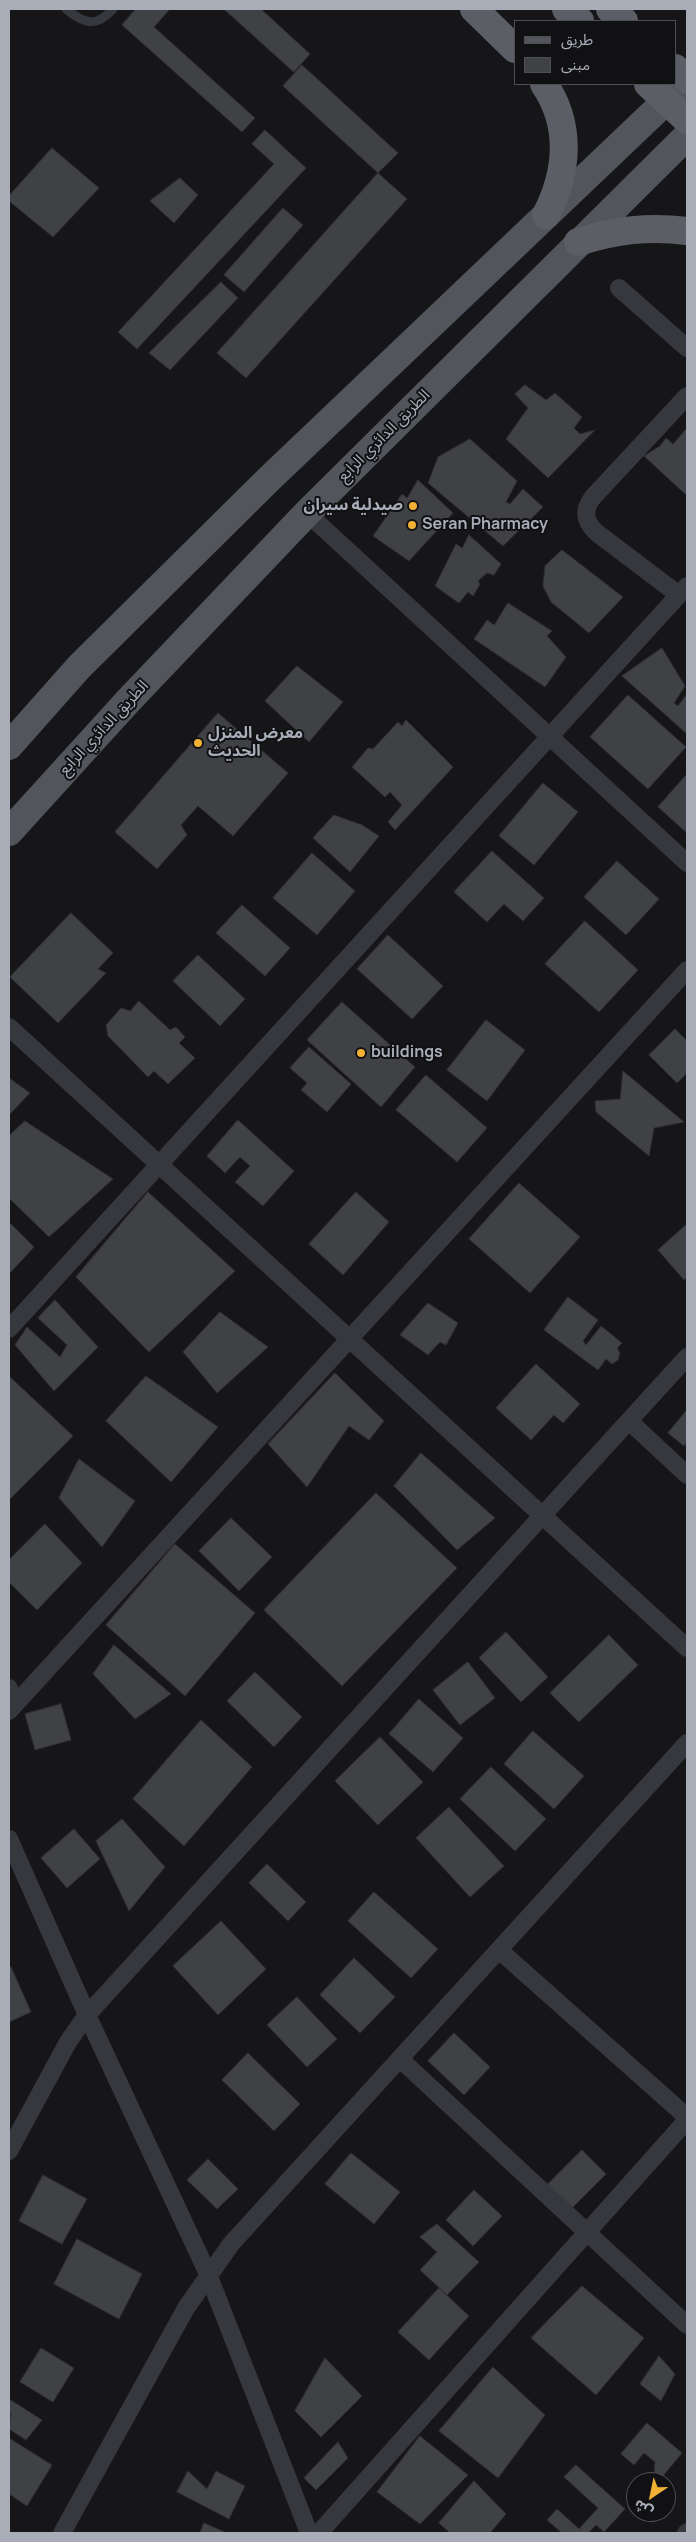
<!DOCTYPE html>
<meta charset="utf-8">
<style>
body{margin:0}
#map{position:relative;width:696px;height:2542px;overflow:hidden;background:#161618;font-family:Manrope,"Noto Sans Arabic",sans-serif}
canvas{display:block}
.frame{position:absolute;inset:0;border:10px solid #a8adb8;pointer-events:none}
.legend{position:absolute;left:514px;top:20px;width:162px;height:65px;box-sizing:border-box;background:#111113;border:1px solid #4d4f55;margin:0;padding:6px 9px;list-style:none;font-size:15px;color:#a8adb8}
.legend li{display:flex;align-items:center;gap:10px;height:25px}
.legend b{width:25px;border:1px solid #4d4f55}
.north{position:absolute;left:626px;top:2472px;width:50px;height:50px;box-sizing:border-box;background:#111113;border:1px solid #4d4f55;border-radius:50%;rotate:214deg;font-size:14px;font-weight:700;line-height:20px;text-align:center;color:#a8adb8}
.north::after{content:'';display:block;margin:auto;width:18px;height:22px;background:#f2b134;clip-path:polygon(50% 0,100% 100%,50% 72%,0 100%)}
</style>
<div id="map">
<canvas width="696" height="2542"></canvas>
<div class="frame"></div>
<ul class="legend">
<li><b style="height:6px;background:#53555c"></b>طريق</li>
<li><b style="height:14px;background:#404145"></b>مبنى</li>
</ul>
<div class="north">ش</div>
</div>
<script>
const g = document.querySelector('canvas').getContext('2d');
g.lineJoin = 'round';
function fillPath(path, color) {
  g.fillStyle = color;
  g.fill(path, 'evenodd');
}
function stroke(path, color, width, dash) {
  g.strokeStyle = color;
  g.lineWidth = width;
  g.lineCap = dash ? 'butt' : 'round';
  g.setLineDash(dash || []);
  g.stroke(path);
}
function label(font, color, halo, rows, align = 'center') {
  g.font = font + ' Manrope,"Noto Sans Arabic",sans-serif';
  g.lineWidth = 4;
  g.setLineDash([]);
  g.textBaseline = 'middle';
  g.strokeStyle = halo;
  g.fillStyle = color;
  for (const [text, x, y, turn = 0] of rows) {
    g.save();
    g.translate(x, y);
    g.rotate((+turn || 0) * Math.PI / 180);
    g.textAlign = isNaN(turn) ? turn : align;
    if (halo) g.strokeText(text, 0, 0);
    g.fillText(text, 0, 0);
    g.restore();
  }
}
const building = new Path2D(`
 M136 9H170L154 27 255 118 242 132 122 25Z
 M224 9H261L310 54 294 72Z
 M302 65 398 153 378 173 283 86Z
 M265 130 306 168 137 349 118 332 274 164 252 144Z
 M52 148 99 188 53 237 9 201V196Z
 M378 173 407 199 246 378 217 353Z
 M180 178 198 195 174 223 150 201Z
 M283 208 303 225 244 292 224 275Z
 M221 282 238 298 170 370 149 353Z
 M525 385 546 400 555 393 582 417 574 428 580 434 595 430 548 478 506 439 528 408 515 394Z
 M687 428V492L685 494 644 456 660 446 666 438 673 444Z
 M470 439 517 481 506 502 510 504 523 489 543 507 503 546 428 483 438 457Z
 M418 480 453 513 409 561 373 536 402 494 407 498Z
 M469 535 501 564 494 575 487 573 478 581 480 584 473 596 468 592 459 603 435 586 456 544 462 548Z
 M562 550 623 597 589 633 551 602 543 586 545 566Z
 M508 603 552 631 547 636 566 657 545 687 474 639 487 620 494 625Z
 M662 648 685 686 674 703 678 706 687 694V734L622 676Z
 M297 666 343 702 309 742 265 701Z
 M628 695 686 747 648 789 590 737Z
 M218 713 288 773 233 836 198 806 181 825 187 835 157 869 115 832Z
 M406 720 453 767 395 830 388 822 402 805 390 792 385 797 352 767 368 748 373 749 398 722 402 726Z
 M687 774V833L658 807Z
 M543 783 578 812 534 865 499 836Z
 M334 815 362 825 379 836 350 872 313 838Z
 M492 851 544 898 523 921 504 904 487 922 454 892Z
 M312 853 355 891 317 935 273 898Z
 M617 861 659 899 626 935 584 897Z
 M242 905 290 948 265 976 216 933Z
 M71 913 113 953 98 969 106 973 58 1023 10 977Z
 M585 921 638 970 599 1012 545 964Z
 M388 935 443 986 412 1019 357 969Z
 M198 955 245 999 220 1026 173 981Z
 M139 1001 170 1030 176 1027 185 1037 179 1043 195 1058 168 1084 154 1071 148 1077 108 1036 106 1025 121 1008 130 1011Z
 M342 1002 415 1067 381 1107 307 1040Z
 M486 1020 525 1050 487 1101 447 1070Z
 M675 1029 687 1041V1073L677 1083 649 1055Z
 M309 1047 351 1084 327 1112 301 1090 307 1083 290 1068Z
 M623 1071 684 1122 654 1128 649 1156 596 1112 595 1101 620 1099Z
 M426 1075 487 1128 457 1162 396 1110Z
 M9 1078 30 1093 9 1115Z
 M238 1120 294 1171 263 1206 235 1182 250 1166 240 1157 225 1173 207 1156Z
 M25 1121 113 1179 49 1237 9 1198V1136Z
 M519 1183 580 1237 530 1293 469 1239Z
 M148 1192 235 1271 149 1352 76 1277Z
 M356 1192 389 1222 343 1275 309 1244Z
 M9 1222 34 1247 9 1274Z
 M687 1224V1277L684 1280 658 1250Z
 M568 1297 598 1320 583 1341 586 1345 601 1326 622 1343 617 1348 620 1353 618 1360 612 1364 606 1359 598 1370 544 1330Z
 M55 1300 98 1347 54 1391 15 1345 27 1327 60 1357 67 1345 38 1318Z
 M428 1303 458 1323 446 1345 440 1342 428 1355 400 1335Z
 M220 1312 268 1347 217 1393 183 1352Z
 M536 1364 580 1404 563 1423 554 1415 531 1440 496 1408Z
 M335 1373 384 1421 369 1440 349 1426 307 1487 268 1444Z
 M9 1376 73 1436 9 1500Z
 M146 1376 218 1427 171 1482 106 1421Z
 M687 1410V1442L684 1446 668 1433Z
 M421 1453 495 1518 457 1550 394 1486Z
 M79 1459 135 1501 102 1547 59 1498Z
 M376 1493 457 1568 342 1686 264 1610Z
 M231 1518 272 1557 239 1591 199 1551Z
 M45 1524 82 1563 37 1610 9 1582V1560Z
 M175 1544 255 1613 185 1696 106 1625Z
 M506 1632 548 1677 521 1702 479 1658Z
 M609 1635 638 1665 579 1722 550 1693Z
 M114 1645 171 1694 135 1719 93 1674Z
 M468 1662 495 1698 460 1725 433 1690Z
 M255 1672 302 1717 274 1747 227 1701Z
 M419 1699 463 1738 433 1772 389 1734Z
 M61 1704 71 1740 35 1750 25 1714Z
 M201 1720 252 1767 184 1846 133 1799Z
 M533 1731 584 1776 554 1809 504 1764Z
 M380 1737 423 1782 378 1825 335 1781Z
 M491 1767 546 1819 515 1851 460 1799Z
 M449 1807 504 1866 470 1897 416 1838Z
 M122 1819 165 1867 129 1911 96 1841Z
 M74 1829 100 1859 67 1888 41 1858Z
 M267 1864 306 1902 288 1921 249 1883Z
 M374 1892 438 1949 411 1978 348 1921Z
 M221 1921 266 1969 218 2015 173 1966Z
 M354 1958 395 1997 360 2033 320 1995Z
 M11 1967 31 2012 9 2022V1968Z
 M297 1997 337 2039 307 2067 267 2025Z
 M454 2033 490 2067 464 2095 428 2061Z
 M248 2053 300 2104 274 2131 222 2080Z
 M582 2150 606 2174 569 2211 545 2187Z
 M351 2153 400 2192 374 2224 325 2184Z
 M208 2159 238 2189 217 2209 187 2180Z
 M43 2175 87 2199 62 2244 19 2221Z
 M474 2190 502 2216 473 2246 446 2220Z
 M437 2224 479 2262 447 2295 420 2270 437 2252 420 2237Z
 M77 2239 142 2274 119 2319 54 2284Z
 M582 2286 644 2338 596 2395 531 2338Z
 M439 2288 469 2316 429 2360 398 2332Z
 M41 2348 74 2368 53 2402 20 2382Z
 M659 2356 675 2374 661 2401 640 2384Z
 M325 2358 362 2396 321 2437 295 2411Z
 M493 2367 545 2415 498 2478 439 2431Z
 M9 2399 42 2420 26 2440 9 2429 11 2413 9 2412Z
 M647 2423 682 2453 662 2477 654 2471 655 2462 644 2453 634 2465 621 2454Z
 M420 2436 468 2475 420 2524 377 2492Z
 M9 2438 52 2465 27 2506 9 2494Z
 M338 2442 348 2458 316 2490 304 2478Z
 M576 2465 625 2509 604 2532 596 2525 588 2533H562L547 2520 557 2509 579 2529 598 2508 564 2477Z
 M188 2471 207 2489 216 2471 245 2486 229 2519 177 2492Z
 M474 2481 506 2514 490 2533H450L439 2523Z
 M204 2523 227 2533H200Z`);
const service = new Path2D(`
 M66 9C84 24 96 28 113 9`);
const minor = new Path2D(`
 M619 288 687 348
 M307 513 687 863
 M679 595 597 533C584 521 583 510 593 497L687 396
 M9 1027 687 1648
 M9 1329 687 586
 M629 1421 687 1475
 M9 1688 14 1705
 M9 1711 687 970
 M9 1839 87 2015 208 2274 309 2533
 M499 1950 687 2117
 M400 2059 687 2325
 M9 2151 68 2042 87 2015 687 1357
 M62 2533 186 2308 231 2244 687 1743
 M319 2533 687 2120
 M686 2533 687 2532`);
const primary = new Path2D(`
 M9 746 79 667 269 479 687 81
 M9 832 128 701 307 513 687 136`);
const trunk = new Path2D(`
 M474 9 515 49
 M610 9 624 21
 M675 68 687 80
 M544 84C572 125 568 172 546 215
 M578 242C616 230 648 226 687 231`);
const trunkBridge = new Path2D(`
 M566 9 580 21
 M648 84 687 120`);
const markers = [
 [413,506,5,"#f2b134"],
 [412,525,5,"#f2b134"],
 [198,743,5,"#f2b134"],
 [361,1053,5,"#f2b134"]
];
const streetNames = [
 ["الطريق الدائري الرابع",384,436,-45],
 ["الطريق الدائري الرابع",104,728,-47]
];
const poiNames = [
 ["صيدلية سيران",403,506,"right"],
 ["Seran Pharmacy",422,525],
 ["معرض المنزل",208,734],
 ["الحديث",208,752],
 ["buildings",371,1053]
];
fillPath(building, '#404145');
stroke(building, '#303034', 1);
stroke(service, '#37383d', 9);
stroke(minor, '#37383d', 18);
stroke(primary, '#53555c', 28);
stroke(trunk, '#5b5e65', 28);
stroke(trunkBridge, '#5b5e65', 28);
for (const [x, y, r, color] of markers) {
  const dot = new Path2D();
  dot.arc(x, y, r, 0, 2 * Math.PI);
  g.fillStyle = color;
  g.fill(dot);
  stroke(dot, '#111113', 2);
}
label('16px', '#a8adb8', '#111113', streetNames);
label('bold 16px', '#a8adb8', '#111113', poiNames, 'left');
</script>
